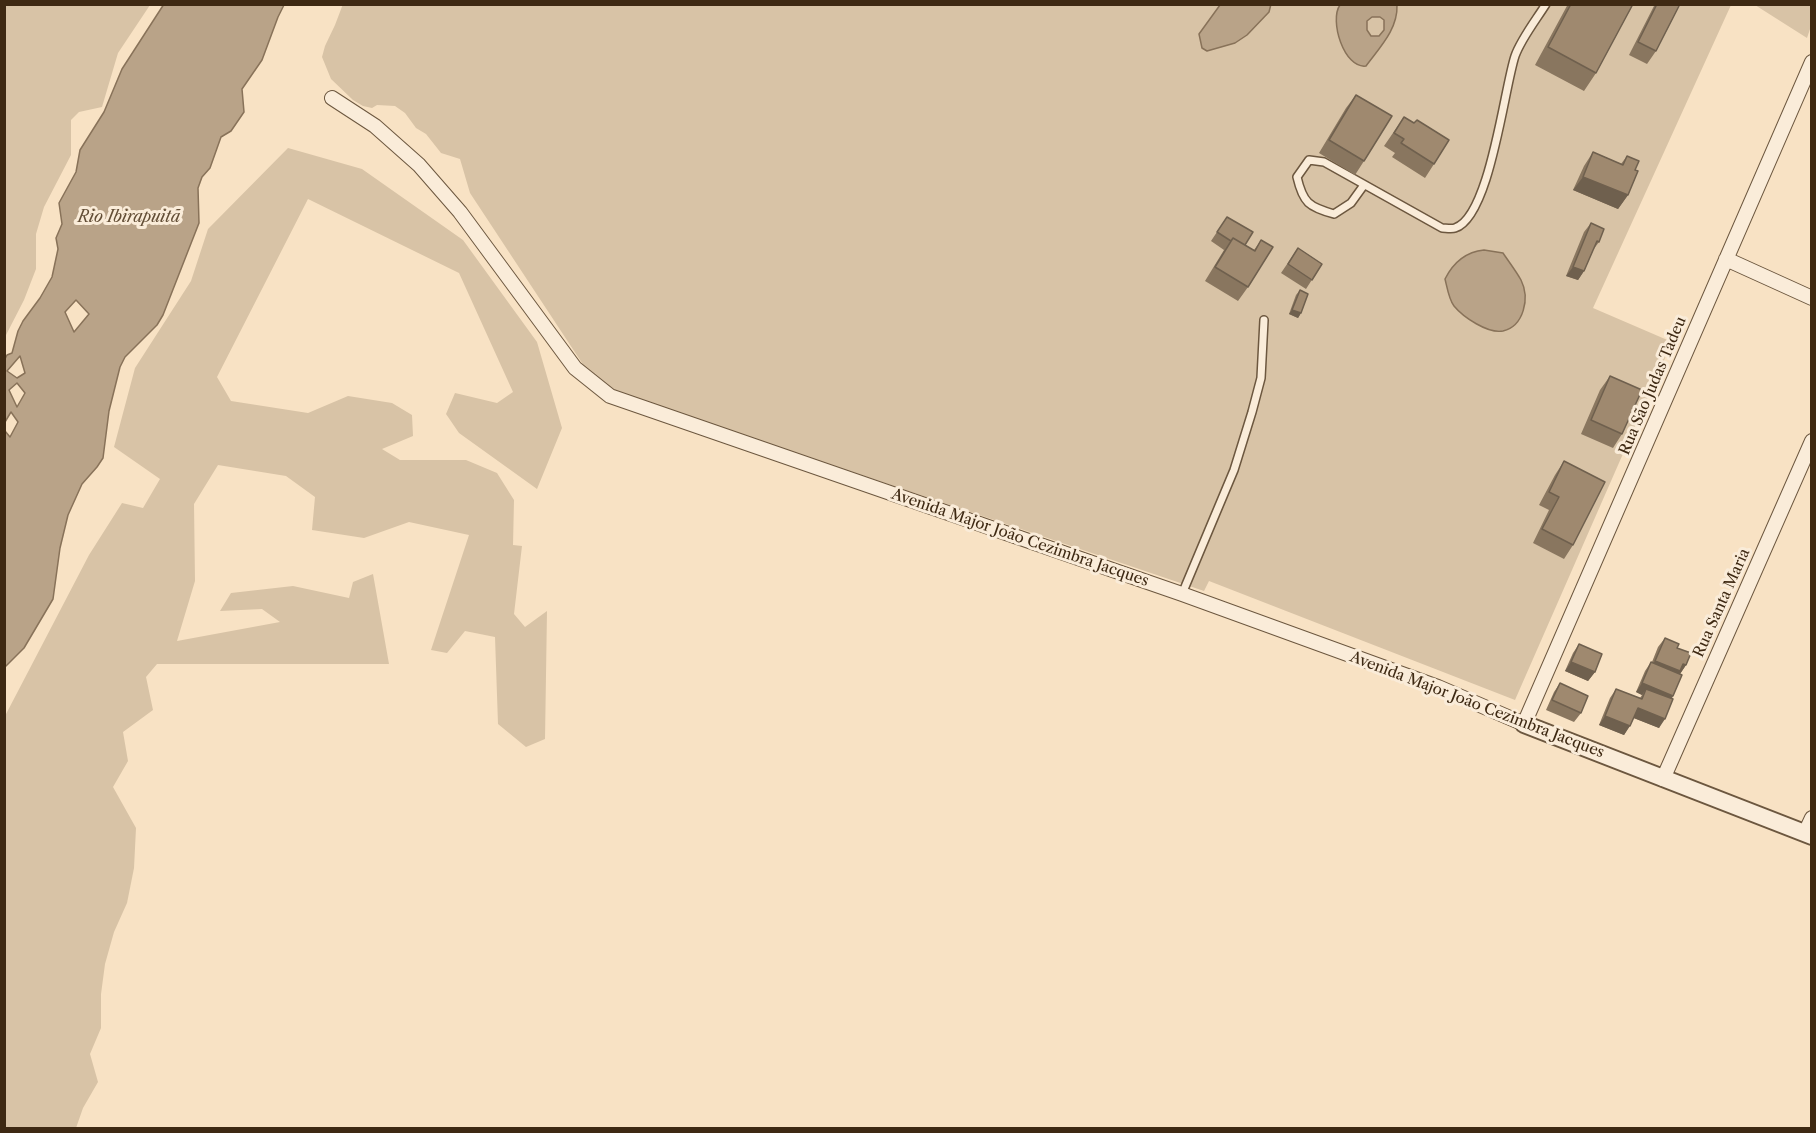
<!DOCTYPE html>
<meta charset="utf-8">
<style>
body{margin:0}
#map{position:relative;width:1816px;height:1133px;overflow:hidden;background:#f8e2c4;font-family:"Libre Caslon Text",serif}
canvas{display:block}
.frame{position:absolute;inset:0;border:6px solid #3e2913;pointer-events:none}
</style>
<div id="map">
<canvas width="1816" height="1133"></canvas>
<div class="frame"></div>
</div>
<script>
const g = document.querySelector('canvas').getContext('2d');
g.lineJoin = 'round';
function fillPath(path, color) {
  g.fillStyle = color;
  g.fill(path, 'evenodd');
}
function stroke(path, color, width, dash) {
  g.strokeStyle = color;
  g.lineWidth = width;
  g.lineCap = dash ? 'butt' : 'round';
  g.setLineDash(dash || []);
  g.stroke(path);
}
function label(font, color, halo, rows, align = 'center') {
  g.font = font + ' "Libre Caslon Text",serif';
  g.lineWidth = 6;
  g.setLineDash([]);
  g.textBaseline = 'middle';
  g.strokeStyle = halo;
  g.fillStyle = color;
  for (const [text, x, y, turn = 0] of rows) {
    g.save();
    g.translate(x, y);
    g.rotate((+turn || 0) * Math.PI / 180);
    g.textAlign = isNaN(turn) ? turn : align;
    if (halo) g.strokeText(text, 0, 0);
    g.fillText(text, 0, 0);
    g.restore();
  }
}
const green = new Path2D(`
 M5 4 150 5 118 53 102 107 79 112 71 120V155L44 207 36 234V269L24 300 5 337Z
 M343 4 1731 5 1593 308 1672 342 1515 700 1209 581 1204 591 616 392 584 366 470 193 460 159 441 153 426 134 416 128 405 113 395 106 377 105 372 108 363 106 353 100 331 79 322 57 325 46 335 25Z
 M1755 5H1811V26L1807 38Z
 M288 148 362 169 463 240 537 342 562 428 537 489 459 433 446 414 455 393 497 403 513 392 459 273 308 199 217 377 231 401 308 413 348 396 392 403 412 415 413 436 382 449 400 460H466L497 473 514 500 513 545 522 546 514 614 525 627 547 611 545 739 526 747 498 724 495 637 465 631 447 653 431 650 469 535 409 522 364 538 312 530 315 497 286 476 218 465 194 504 195 581 177 641 280 622 262 609 220 611 231 593 293 586 349 598 353 582 373 574 389 664H157L146 677 153 710 123 732 128 761 113 787 136 828 134 868 127 903 114 932 105 964 101 994V1028L90 1054 98 1082 83 1108 76 1128H5V716L89 555 122 503 143 508 160 479 114 447 135 368 191 281 208 229Z`);
const water = new Path2D(`
 M164 4 284 5 278 17 262 60 242 89 244 112 231 131 221 137 210 168 202 177 198 188 199 223 163 315 157 325 125 357 120 367 109 411 103 458 97 467 82 484 68 515 60 548 53 599 24 648 5 667V431L10 437 18 422 11 412 5 422V359L7 355 12 353 18 331 23 321 40 298 52 277 58 249 56 238 62 224 59 203 76 172 80 150 104 112 122 69ZM76 300 89 314 74 332 65 312ZM20 356 25 373 17 378 7 371ZM17 383 25 393 17 407 9 390Z
 M1220 5 1271 4 1269 12 1247 35 1235 43 1207 51 1202 48 1199 34Z
 M1340 5H1397C1398 29 1380 47 1366 66 1344 69 1329 20 1340 5ZM1372 17H1380L1384 20V30L1379 36H1371L1367 30V21Z
 M1484 250 1503 253C1509 262 1516 271 1521 280 1530 298 1524 326 1503 331 1488 334 1463 317 1454 306 1449 300 1447 287 1445 279 1453 263 1465 252 1484 250Z`);
const service = new Path2D(`
 M1364 185 1351 203 1334 214C1309 207 1303 203 1297 177L1309 160 1324 162 1442 228C1445 228 1452 229 1455 228 1490 217 1504 89 1515 56 1521 39 1536 20 1546 4
 M1182 594 1234 470 1252 412 1261 378 1264 320`);
const minor = new Path2D(`
 M332 98 375 126 419 165 460 212 575 368 610 396 1182 594 1438 687 1524 724 1812 62
 M1726 259 1812 298
 M1663 779 1812 441
 M1805 833 1812 818`);
const tertiary = new Path2D(`
 M1524 724 1812 836`);
const wall = new Path2D(`
 M1568 4H1633L1596 73 1584 91 1535 65Z
 M1655 4H1680L1656 51 1647 64 1629 55Z
 M1356 95 1364 161 1355 175 1319 153 1346 108Z
 M1404 117 1434 164 1425 178 1392 157 1395 153 1384 146Z
 M1593 152 1621 164 1627 156 1635 170 1628 195 1618 209 1573 190 1584 166Z
 M1227 217 1245 245 1254 250 1261 240 1248 287 1238 301 1205 281 1224 250 1211 241Z
 M1591 223 1599 242 1593 250 1584 271 1578 280 1566 276 1584 232Z
 M1298 248 1322 264 1306 289 1281 273Z
 M1300 290 1301 313 1298 318 1289 314 1296 295Z
 M1610 376 1622 434 1613 448 1581 434 1600 390Z
 M1564 461 1573 545 1564 559 1533 543 1549 510 1539 505 1555 475Z
 M1665 638 1677 648 1686 665 1680 674 1673 696 1659 728 1634 718 1624 735 1599 725 1610 698 1616 689 1640 698 1642 695 1636 692 1645 671 1651 662H1652L1658 647Z
 M1579 644 1595 672 1588 681 1565 671 1573 653Z
 M1560 683 1581 713 1574 722 1546 710 1554 692Z`);
const shadedWall = new Path2D(`
 M1583 177 1628 195 1618 209 1573 190Z
 M1573 267 1584 271 1578 280 1566 276Z
 M1292 310 1301 313 1298 318 1289 314Z
 M1655 661 1683 664 1686 665 1680 674 1649 670Z
 M1571 662 1595 672 1588 681 1565 671Z
 M1642 683 1673 696 1666 705 1646 689 1642 695 1636 692Z
 M1638 708 1665 719 1659 728 1631 717Z
 M1605 716 1630 726 1624 735 1599 725Z`);
const building = new Path2D(`
 M1571 4H1633L1596 73 1548 47Z
 M1657 4H1680L1656 51 1638 42Z
 M1356 95 1392 116 1364 161 1329 140Z
 M1404 117 1414 123 1417 120 1449 140 1434 164 1401 143 1404 139 1394 133Z
 M1593 152 1623 165 1627 156 1639 161 1635 170 1638 171 1628 195 1583 177Z
 M1227 217 1253 232 1245 245 1233 238 1231 241 1217 232Z
 M1591 223 1604 229 1599 242 1597 241 1584 271 1573 267Z
 M1233 238 1255 251 1261 240 1273 247 1248 287 1215 267Z
 M1298 248 1322 264 1312 280 1288 264Z
 M1300 290 1308 294 1301 313 1292 310Z
 M1610 376 1642 390 1622 434 1591 420Z
 M1564 461 1605 482 1573 545 1542 529 1559 497 1549 492Z
 M1665 638 1679 644 1677 648 1691 653 1686 665 1683 664 1680 671 1655 661Z
 M1579 644 1602 654 1595 672 1571 662Z
 M1651 662 1682 675 1673 696 1642 683Z
 M1560 683 1588 696 1581 713 1552 700Z
 M1616 689 1642 699 1646 689 1673 699 1665 719 1638 708 1630 726 1605 716Z`);
const streetNames = [
 ["Rua São Judas Tadeu",1653,386,-67],
 ["Avenida Major João Cezimbra Jacques",1020,538,19],
 ["Rua Santa Maria",1722,603,-66],
 ["Avenida Major João Cezimbra Jacques",1477,705,21]
];
const waterNames = [
 ["Rio Ibirapuitã",129,217]
];
fillPath(green, '#d8c3a6');
fillPath(water, '#b9a388');
stroke(water, '#887259', 1.5);
stroke(service, '#6c573f', 10);
stroke(minor, '#6c573f', 16);
stroke(tertiary, '#6c573f', 20);
stroke(service, '#faecd9', 7);
stroke(minor, '#faecd9', 14);
stroke(tertiary, '#faecd9', 16);
fillPath(wall, '#89765f');
fillPath(shadedWall, '#6f604e');
fillPath(building, '#9f896f');
stroke(building, '#6f604e', 1.5);
label('15px', '#3e2913', '#faecd9', streetNames);
label('italic 16px', '#634e36', '#faecd9', waterNames);
</script>
